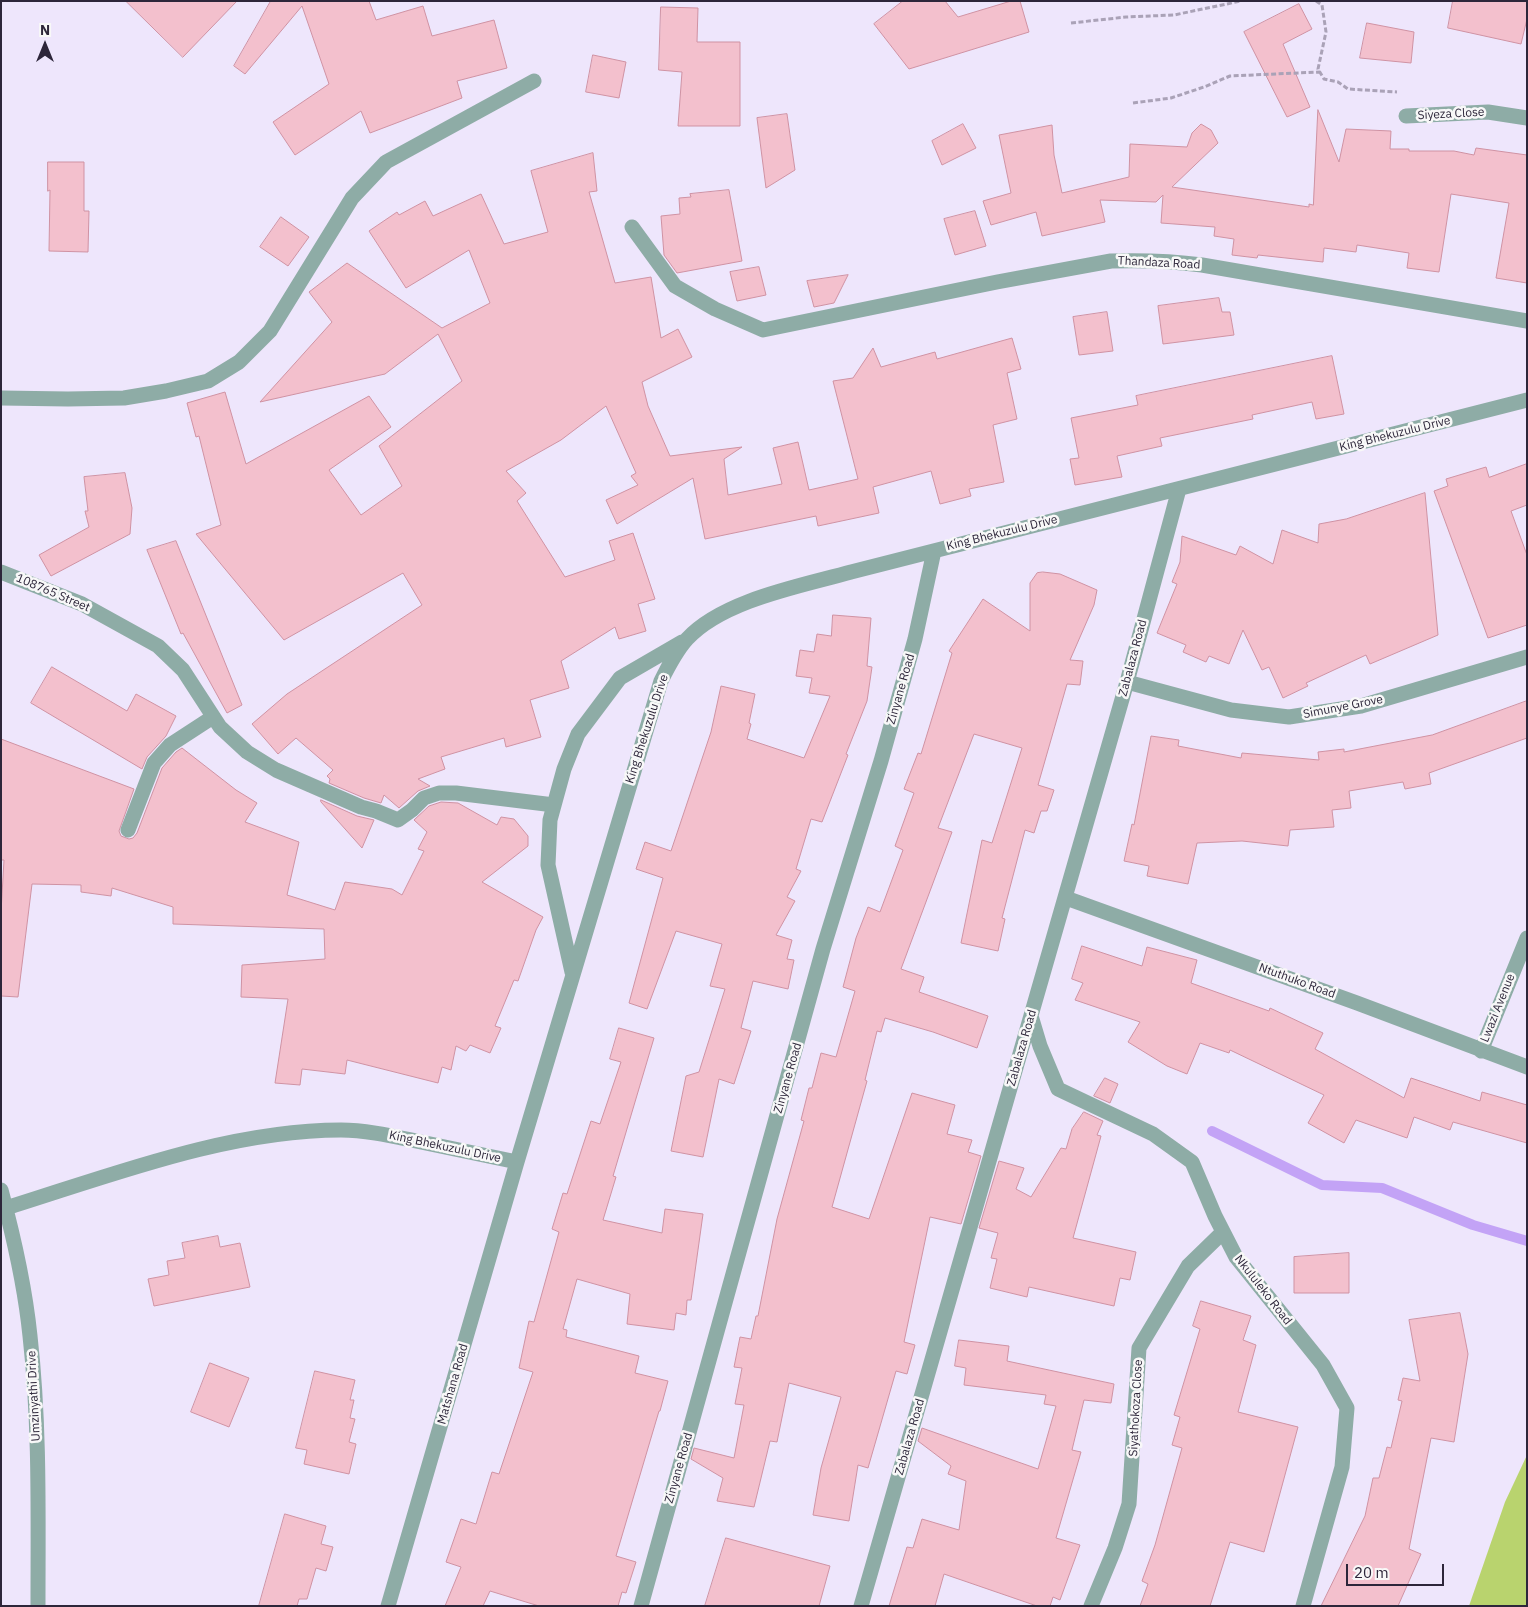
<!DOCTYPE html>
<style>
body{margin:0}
#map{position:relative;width:1528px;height:1607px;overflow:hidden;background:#eee6fc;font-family:"IBM Plex Sans",sans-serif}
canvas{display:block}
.frame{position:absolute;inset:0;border:2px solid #2d263a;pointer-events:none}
.north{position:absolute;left:20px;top:20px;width:50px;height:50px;-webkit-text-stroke:4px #f8f8f8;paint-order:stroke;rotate:0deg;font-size:14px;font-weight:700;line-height:20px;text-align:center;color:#2d263a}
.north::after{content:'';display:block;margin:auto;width:18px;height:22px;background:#2d263a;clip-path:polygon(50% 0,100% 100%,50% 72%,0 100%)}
.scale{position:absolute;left:1346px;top:1564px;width:98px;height:22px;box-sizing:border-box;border:2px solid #2d263a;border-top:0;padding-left:6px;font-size:15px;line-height:18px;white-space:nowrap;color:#2d263a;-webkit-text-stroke:4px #f8f8f8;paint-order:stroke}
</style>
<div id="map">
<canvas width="1528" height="1607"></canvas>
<div class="frame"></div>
<div class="north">N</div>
<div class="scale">20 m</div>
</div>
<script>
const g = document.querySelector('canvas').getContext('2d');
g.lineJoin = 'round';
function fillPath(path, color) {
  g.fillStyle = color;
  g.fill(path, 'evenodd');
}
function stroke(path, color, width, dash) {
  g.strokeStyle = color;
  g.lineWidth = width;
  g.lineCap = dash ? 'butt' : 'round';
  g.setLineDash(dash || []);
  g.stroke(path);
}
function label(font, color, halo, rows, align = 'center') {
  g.font = font + ' "IBM Plex Sans",sans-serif';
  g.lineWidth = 5;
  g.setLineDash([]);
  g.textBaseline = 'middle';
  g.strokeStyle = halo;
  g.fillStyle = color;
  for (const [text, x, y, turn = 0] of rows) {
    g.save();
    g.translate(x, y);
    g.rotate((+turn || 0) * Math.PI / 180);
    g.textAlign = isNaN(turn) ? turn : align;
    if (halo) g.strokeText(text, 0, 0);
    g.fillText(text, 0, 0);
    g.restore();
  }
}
const green = new Path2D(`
 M1527 1455V1606H1469L1505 1502Z`);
const stream = new Path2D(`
 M1212 1131 1322 1185 1382 1188 1473 1225 1527 1241`);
const building = new Path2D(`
 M126 1H237L183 57Z
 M271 1H369L376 20 423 6 432 36 494 20 507 68 457 81 462 98 370 133 361 111 295 155 273 122 329 84 302 6 245 74 234 66Z
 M903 1H945L958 17 1011 1H1020L1029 32 909 69 874 24Z
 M1453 1H1527V19L1521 44 1448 28Z
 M1299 4 1312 29 1283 44 1310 107 1287 117 1244 32Z
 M661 7 698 8 697 42H740V126H678L682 72 659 70Z
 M1367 23 1414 32 1411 63 1360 58Z
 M593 55 626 62 619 98 586 92Z
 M1318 110 1339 162 1346 129 1391 131 1390 149H1409V151H1454L1474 155 1476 148 1527 155V283L1496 278 1509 203 1451 194 1439 272 1407 268 1409 253 1357 245 1356 252 1324 248 1323 262 1258 255 1257 258 1232 255 1234 239 1214 236 1215 227 1161 223 1163 195 1156 202 1100 200 1105 222 1042 236 1036 212 991 225 983 201 1011 193 999 135 1052 125 1054 155 1062 193 1129 177 1130 144 1187 147 1192 133 1201 124 1211 130 1218 143 1172 187 1309 207V204L1313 205Z
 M787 114 795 170 766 188 757 118Z
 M963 124 976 148 942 165 932 141Z
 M593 153 597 191 589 192 615 283 651 277 661 338 678 329 692 357 642 382 648 406 670 456 742 447 724 459 728 495 782 484 773 448 798 442 809 490 858 479 833 381 853 378 873 348 881 367 935 352 937 359 1012 338 1021 369 1007 373 1017 419 993 425 1004 482 969 489 971 496 940 504 931 471 873 487 879 513 818 526 816 516 705 539 693 478 617 524 606 500 638 485 631 476 636 473 606 406 561 440 506 471 526 493 517 501 565 577 615 560 609 541 633 533 655 599 638 604 646 631 619 639 615 627 561 661 569 688 530 700 541 737 506 747 504 738 441 757 445 769 418 779 430 786 418 791 399 808 384 795 381 803 364 798 329 783 330 779 327 776 333 770 296 738 278 754 252 724 287 694 422 605 403 573 284 640 196 534 221 525 199 436 196 437 187 403 225 392 246 464 369 396 391 427 329 470 361 515 402 486 379 446 462 381 438 334 385 374 260 402 332 322 309 292 347 263 442 328 490 303 469 250 406 288 369 231 397 212 399 215 425 201 433 216 481 194 504 244 548 232 531 171Z
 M48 162H84V211H89L88 252 49 251 50 190 48 191Z
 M729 190 742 261 677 273 664 255 661 216 680 214 679 198 691 197 690 194Z
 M975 211 986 246 955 255 944 219Z
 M281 217 309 237 288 266 260 247Z
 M759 267 766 295 737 301 730 272Z
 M848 275 834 303 814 307 807 281Z
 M1219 298 1222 312H1230L1234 335 1163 344 1158 306Z
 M1107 312 1113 351 1079 355 1073 317Z
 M1332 356 1344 414 1316 419 1312 402 1252 415 1253 419 1160 438 1162 446 1117 456 1122 477 1075 485 1070 459 1079 458 1071 418 1138 405 1136 396Z
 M1527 464V505L1511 511 1527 555V625L1488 638 1434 491 1448 486 1446 479 1486 467 1489 477Z
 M125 473 132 508 130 534 51 576 39 555 89 527 85 511H88L84 477Z
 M1425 493 1438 635 1370 664 1366 655 1306 683 1308 686 1283 698 1269 667 1262 670 1243 630 1229 664 1209 656 1206 662 1183 652 1186 645 1157 633 1177 584 1172 582 1180 562 1182 536 1236 555 1240 546 1273 564 1282 530 1318 543 1319 524 1346 519Z
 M176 541 242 705 227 713 183 633 181 634 147 550Z
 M1043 572 1060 574 1097 590 1094 605 1070 660 1083 661 1080 685 1067 684 1038 785 1054 790 1047 811H1041L1034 833 1025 830 1002 918 1005 919 998 951 961 943 982 840 992 843 1022 748 974 734 938 828 952 832 901 969 924 977 919 992 988 1016 977 1048 933 1032 885 1018 881 1032 877 1031 865 1080 867 1081 832 1207 869 1219 912 1093 955 1105 947 1134 972 1140 968 1152 981 1156 961 1224 930 1217 904 1342 915 1345 907 1374 896 1371 868 1468 858 1465 849 1521 813 1515 821 1468 841 1397 789 1383 777 1442 770 1441 754 1507 717 1501 723 1478 691 1459 694 1448 734 1458 744 1405 735 1404 742 1368 734 1367 740 1337 751 1339 756 1316H758L777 1219 804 1121 801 1120 809 1088H812L821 1053 836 1057 855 991 843 987 856 938 868 907 880 912 903 850 895 846 914 793 904 789 918 753 921 754 952 653 949 651 983 599 1030 631V583L1037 573Z
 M833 615 871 618 867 666 872 667 867 701 846 754 848 755 822 822 811 819 796 869 801 871 787 897 795 901 776 935 792 940 787 959 794 960 788 989 753 981 741 1028 751 1031 734 1084 719 1079 703 1157 671 1151 686 1076 699 1072 725 989 710 986 722 944 676 931 647 1009 629 1003 663 878 636 869 645 842 671 851 711 732 721 686 755 694 749 723 751 724 747 739 804 758 830 696 809 693 812 678 796 676 800 650 814 652 817 634 831 636Z
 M52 667 127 711 136 694 176 716 166 736 147 757 142 769 31 703Z
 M1527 701V738L1429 773 1431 784 1405 789 1403 782 1349 791 1351 808 1332 810 1334 827 1290 830 1288 846 1242 841 1197 843 1188 884 1147 876 1149 866 1124 861 1132 824 1134 825 1151 736 1179 740 1178 746 1241 758 1242 753 1319 760 1318 752 1344 749V752L1432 735Z
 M1 739 134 789 119 831 121 836 129 839 133 838 137 833 162 768 176 752 182 748 236 790 257 803 245 822 299 842 287 895 335 910 345 882 392 889 402 895 424 851 418 849 427 832 414 820 429 806 441 802 458 803 497 825 501 817 514 819 528 836V846L482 882 543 917 536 930 518 981 514 980 495 1026 501 1028 490 1053 470 1045 466 1051 456 1046 451 1070 442 1067 438 1083 347 1060 345 1074 302 1069 300 1085 275 1083 288 999 241 997 242 965 325 959 324 929 173 924V907L112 888 111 896 81 892V885L32 884 18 997 1 996V912L4 860H1Z
 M321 800 357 816 374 820 362 848 321 802Z
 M1082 946 1142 966 1147 947 1197 960 1191 983 1269 1011 1270 1008 1323 1033 1315 1049 1404 1098 1411 1078 1480 1101 1482 1092 1527 1105V1143L1453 1122 1450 1130 1414 1117 1407 1138 1356 1120 1344 1143 1308 1123 1324 1095 1230 1050 1229 1053 1200 1043 1187 1074 1167 1066 1128 1042 1140 1022 1075 1000 1083 983 1072 979Z
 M619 1028 654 1038 613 1176 616 1177 603 1220 662 1233 665 1209 703 1214 691 1300H687L686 1315 676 1313 674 1330 627 1324 630 1294 577 1279 563 1329 567 1330 566 1337 639 1356 635 1373 668 1381 660 1411H659L616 1556 636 1562 626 1593 622 1592 618 1606H539L490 1591 483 1606H445L461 1567 446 1562 461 1519 476 1524 492 1472 499 1474 533 1372 519 1368 529 1321 534 1322 559 1232 552 1229 563 1193 567 1194 591 1121 600 1124 621 1062 610 1059Z
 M1105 1078 1118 1084 1110 1103 1094 1096Z
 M1084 1112 1103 1121 1097 1135 1101 1136 1073 1238 1136 1252 1130 1280 1120 1278 1114 1306 1029 1287 1027 1297 990 1288 997 1259 991 1258 998 1233 979 1228 999 1161 1024 1168 1016 1189 1031 1197 1061 1148 1066 1149 1072 1129Z
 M218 1236 220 1247 240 1243 250 1287 154 1306 148 1279 169 1275 167 1261 185 1258 182 1243Z
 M1349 1253V1293H1294V1257Z
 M1201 1301 1251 1316 1243 1340 1256 1345 1238 1412 1298 1427 1264 1552 1230 1542 1210 1606H1140L1148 1584 1142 1581 1155 1545 1182 1448 1172 1445 1180 1417 1174 1415 1200 1329 1193 1326Z
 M1460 1313 1468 1354 1454 1442 1431 1438 1409 1549 1421 1554 1398 1606H1321L1365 1516 1373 1478H1379L1387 1447 1391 1448 1402 1401 1398 1400 1403 1378 1420 1381 1409 1320Z
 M959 1340 1009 1346 1007 1361 1114 1384 1111 1403 1084 1400 1072 1450 1081 1452 1056 1538 1080 1545 1060 1600 1053 1597 1050 1606H1037L944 1574 935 1606H889L907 1547 913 1548 922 1519 959 1530 966 1481 948 1474 951 1466 918 1441 922 1428 1038 1469 1056 1406 1044 1404 1046 1395 964 1385 966 1368 955 1366Z
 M210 1363 249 1378 229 1427 191 1412Z
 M315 1371 355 1380 350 1400H354L350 1418 355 1419 349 1442 356 1444 349 1474 304 1464 307 1450 296 1448Z
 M285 1514 326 1526 321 1544 333 1547 326 1571 316 1568 307 1599H299L297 1606H259Z
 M726 1538 830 1566 819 1606H705Z`);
const path = new Path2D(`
 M1316 1 1322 5 1326 32 1318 69 1324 79 1338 82 1348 89 1397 92
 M1071 23 1126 17 1174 15 1241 1
 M1133 103 1171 98 1204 87 1230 76 1320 72`);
const minor = new Path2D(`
 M1406 116 1488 112 1527 118
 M632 227 675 286 715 309 763 330 997 282 1111 261C1142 260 1172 261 1202 265L1527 321
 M1 398 68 399 124 398 166 391 208 381 239 362 270 331 352 198 386 162 534 81
 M1 572 82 604 158 646 183 670 220 727 247 752 276 770 361 807 376 811 398 820 412 810 424 798 439 793H456L554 805
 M1127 682 1231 710 1289 717 1361 706 1527 657
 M128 830 154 763 170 745 213 717
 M1066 898 1357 1003 1527 1067
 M572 972 548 865 550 820 564 769 578 734 620 678 682 642
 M1031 1016 1040 1046 1058 1089 1153 1134 1192 1162 1215 1216 1236 1257 1323 1365 1347 1408 1342 1467 1303 1606
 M1481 1051 1527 938
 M1 1190C14 1238 25 1287 30 1336 40 1425 38 1516 38 1606
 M6 1208C112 1175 229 1130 341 1130 366 1130 392 1136 416 1141 450 1148 483 1155 517 1162
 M388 1606 517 1162 661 681C668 667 676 651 687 639 723 600 801 586 851 572L1527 400
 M641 1606 823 949 881 761 915 639 934 551
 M861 1606 1127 682 1179 489
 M1091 1606 1115 1548 1129 1504 1139 1348 1188 1266 1223 1232`);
const streetNames = [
 ["Siyeza Close",1451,114,-3],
 ["Thandaza Road",1159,263,3],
 ["King Bhekuzulu Drive",1395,434,-14],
 ["King Bhekuzulu Drive",1002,533,-14],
 ["108765 Street",53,593,23],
 ["Zabalaza Road",1133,658,-75],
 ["Zinyane Road",901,689,-74],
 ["Simunye Grove",1343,707,-11],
 ["King Bhekuzulu Drive",647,729,-72],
 ["Ntuthuko Road",1297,981,20],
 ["Lwazi Avenue",1498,1008,-68],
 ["Zabalaza Road",1022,1048,-74],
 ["Zinyane Road",788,1078,-74],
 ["King Bhekuzulu Drive",445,1147,12],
 ["Nkululeko Road",1263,1290,52],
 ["Matshana Road",453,1384,-74],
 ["Umzinyathi Drive",34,1396,-93],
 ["Siyathokoza Close",1136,1408,-87],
 ["Zabalaza Road",910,1437,-74],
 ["Zinyane Road",679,1468,-74]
];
fillPath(green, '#b9d36e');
stroke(stream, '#c3a3f6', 10);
fillPath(building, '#f3c0cd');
stroke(building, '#cf92a3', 1);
stroke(path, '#aaa2b7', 3, [5, 2.5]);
stroke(minor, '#8eaca6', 15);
label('12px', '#2d263a', '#f8f8f8', streetNames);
</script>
